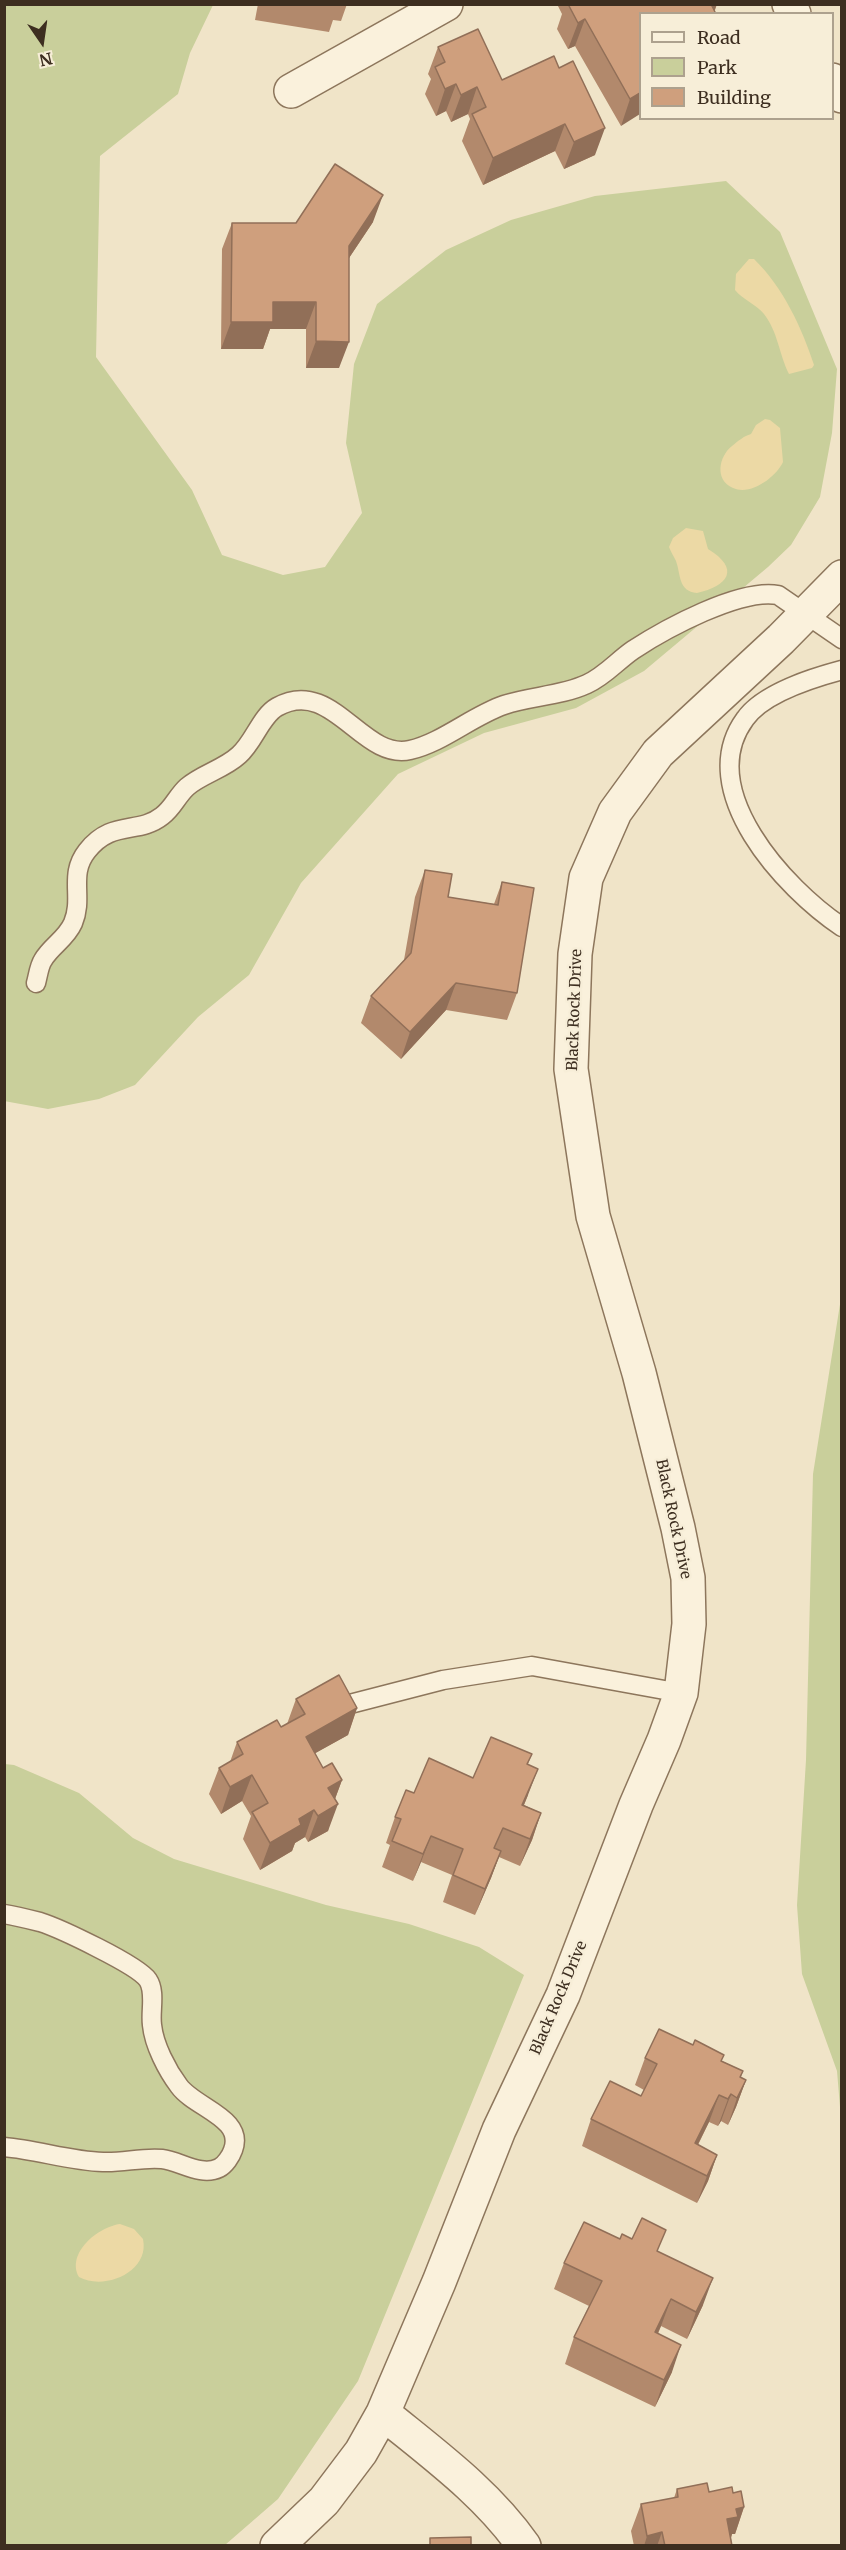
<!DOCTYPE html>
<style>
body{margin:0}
#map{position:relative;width:846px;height:2550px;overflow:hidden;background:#f0e4c8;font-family:Merriweather,serif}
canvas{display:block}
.frame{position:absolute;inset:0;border:6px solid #3d2e20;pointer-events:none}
.legend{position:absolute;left:639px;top:12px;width:195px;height:108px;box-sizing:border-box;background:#f7eed8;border:2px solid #ada18e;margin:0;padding:8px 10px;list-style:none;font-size:18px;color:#3d2e20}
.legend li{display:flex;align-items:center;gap:12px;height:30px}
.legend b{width:30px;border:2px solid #ada18e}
.north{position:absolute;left:12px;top:12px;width:60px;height:60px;-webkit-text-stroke:4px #f7eed8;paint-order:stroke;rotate:167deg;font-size:16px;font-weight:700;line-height:24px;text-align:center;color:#3d2e20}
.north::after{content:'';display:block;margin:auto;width:21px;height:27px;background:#3d2e20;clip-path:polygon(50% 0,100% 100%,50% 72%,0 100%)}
</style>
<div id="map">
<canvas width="846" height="2550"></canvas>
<div class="frame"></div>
<ul class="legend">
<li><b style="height:8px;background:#faf1dc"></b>Road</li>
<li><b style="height:16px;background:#c9cf9b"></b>Park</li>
<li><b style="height:16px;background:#cf9f7d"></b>Building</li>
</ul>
<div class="north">N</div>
</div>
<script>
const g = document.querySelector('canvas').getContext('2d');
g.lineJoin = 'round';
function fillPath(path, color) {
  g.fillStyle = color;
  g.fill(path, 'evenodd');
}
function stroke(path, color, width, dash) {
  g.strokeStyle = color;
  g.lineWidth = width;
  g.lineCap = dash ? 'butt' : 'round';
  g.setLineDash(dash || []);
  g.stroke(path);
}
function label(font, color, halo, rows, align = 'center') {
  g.font = font + ' Merriweather,serif';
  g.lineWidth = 5;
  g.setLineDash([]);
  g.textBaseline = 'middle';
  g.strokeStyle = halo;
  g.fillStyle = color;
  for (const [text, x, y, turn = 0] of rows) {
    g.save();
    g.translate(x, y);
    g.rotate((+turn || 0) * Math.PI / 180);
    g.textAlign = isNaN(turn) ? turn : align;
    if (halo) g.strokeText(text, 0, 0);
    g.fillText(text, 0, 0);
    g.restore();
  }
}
const green = new Path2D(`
 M4 5H213L190 53 178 94 100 156 96 357 192 490 222 555 283 575 325 567 362 513 346 443 354 364 377 304 446 250 511 220 595 196 726 181 780 232 837 369 832 433 820 497 791 545 768 567 644 671 576 708 484 733 398 774 301 883 249 975 198 1017 135 1085 99 1099 48 1109 4 1101Z
 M841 1298V2119L837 2071 802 1974 797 1905 806 1760 813 1474Z
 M5 1764 14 1765 79 1793 133 1838 174 1859 326 1905 409 1924 479 1947 524 1975 358 2381 278 2499 225 2545H5Z`);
const sand = new Path2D(`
 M749 259H754C783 287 802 328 814 365L812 368 789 374C779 354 778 332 764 314 756 304 743 300 735 290L736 274Z
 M765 419 770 420 780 428 783 462C776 477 751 496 733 488 714 480 719 456 732 446 738 441 744 436 751 434L756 425Z
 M686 528 703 531 708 549C741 569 728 586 697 593 678 591 681 575 676 561 674 557 671 552 669 547L673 538Z
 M120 2224 134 2229 143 2239C150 2272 104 2291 79 2277 66 2253 98 2227 120 2224Z`);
const lane = new Path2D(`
 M842 670C812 678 763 693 745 719 693 790 785 889 842 927
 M36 983C38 976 39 966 43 960 51 946 66 939 73 923 84 897 68 875 87 851 112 819 138 835 162 816 173 808 177 796 187 787 202 774 224 769 239 755 254 742 261 716 277 707 332 676 362 761 410 750 442 743 472 716 504 705 531 696 561 696 587 684 605 676 617 661 633 650 665 629 740 588 778 595L842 639
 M346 1705 443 1680 532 1666 681 1693
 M4 1914C16 1916 28 1919 40 1922 59 1928 138 1965 148 1980 156 1992 150 2011 152 2025 154 2045 167 2070 179 2086 195 2108 245 2118 233 2150 231 2156 225 2165 219 2168 201 2177 180 2161 162 2159 142 2157 123 2163 103 2162 70 2161 38 2150 4 2147`);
const street = new Path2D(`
 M789 4 794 14
 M832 80 842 96
 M291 91 446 4
 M383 2413C433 2454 486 2492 524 2546
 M277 2546 324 2501 361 2452 383 2413 439 2282 499 2130 563 1995 636 1805 664 1740 681 1693 689 1624 688 1578 678 1528 639 1373 593 1216 571 1069 575 954 586 878 615 812 658 753 781 639 842 577`);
const wall = new Path2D(`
 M258 4H347L341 21 333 20 329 32 255 20Z
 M557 4H717L715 10 640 14V93L621 126 575 46 568 49 557 29 562 14Z
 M438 47 502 80 554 56 595 155 564 169 555 151 483 185 462 141 470 119 468 114 451 122 446 111 436 116 425 94 431 79 428 74Z
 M373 222 349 258 339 368H306V329H270L263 349H221L222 249 232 223H296Z
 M425 870 448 897 494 904 502 882 517 993 507 1020 446 1010 401 1059 361 1023 371 996 404 960 415 897Z
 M296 1699 357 1708 348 1735 315 1753 323 1768 342 1780 335 1799 328 1831 308 1842 305 1837 295 1843 292 1851 260 1870 243 1839 251 1816 242 1801 221 1814 209 1794 219 1768 230 1762 237 1742 281 1727 287 1724Z
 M532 1754 528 1764V1795L524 1805 541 1813 532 1840 520 1866 499 1857 491 1878 475 1915 443 1902 452 1875 421 1862 413 1881 382 1867 390 1845 386 1843 395 1817 414 1793 473 1778Z
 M645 2058 722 2061 743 2071 741 2077 746 2080 736 2107 728 2125 721 2121 718 2126 709 2122 698 2145 717 2155 708 2181 697 2203 582 2146 591 2119 641 2096 644 2090 635 2085Z
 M620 2239 658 2251 703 2305 687 2339 661 2326 658 2334 672 2372 655 2407 565 2364 574 2337 589 2306 554 2289 564 2263Z
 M677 2489 733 2493 744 2507 735 2534H732L731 2538 732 2546H634L631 2531 641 2504 674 2498Z`);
const shadedWall = new Path2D(`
 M710 4H717L713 14Z
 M585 19 575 46 568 49 578 23Z
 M456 84 446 111 436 116 445 89Z
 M477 87 468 114 451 122 461 95Z
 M640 93V114L621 126 630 99Z
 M565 124 555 151 483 185 493 158Z
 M605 128 595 155 564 169 574 142Z
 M383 195 373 222 339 273 349 246Z
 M273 302H316L306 329H270L263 349H221L231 322Z
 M316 341 349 342 339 368H306Z
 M456 983 446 1010 401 1059 410 1032Z
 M357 1708 348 1735 296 1764 306 1737Z
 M538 1769 528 1795 513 1831 522 1805Z
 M252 1775 242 1801 221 1814 230 1787Z
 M342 1780 332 1807 328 1788Z
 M338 1804 328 1831 308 1842 318 1816Z
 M314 1810 305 1837 295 1843 292 1851 260 1870 270 1843 299 1819Z
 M541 1813 532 1840 520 1866 530 1839Z
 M431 1836 421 1862 413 1881 423 1854Z
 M501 1851 491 1878 475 1915 485 1889Z
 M746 2080 736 2107 728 2125 737 2098Z
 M731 2094 721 2121 718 2126 728 2099Z
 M719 2095 709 2122 687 2166 695 2143Z
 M717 2155 708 2181 697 2203 707 2176Z
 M713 2278 703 2305 687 2339 696 2312Z
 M671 2299 661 2326 645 2359 655 2332Z
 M681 2345 672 2372 655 2407 664 2380Z
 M744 2507 735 2534H732L729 2544 727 2519 736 2509Z
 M662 2532 657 2546H644L647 2536Z`);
const building = new Path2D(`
 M568 4H711L716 14H640V93L630 99 585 19 578 23Z
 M478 29 502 80 554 56 559 68 573 61 605 128 574 142 565 124 493 158 472 114 486 107 477 87 461 95 456 84 445 89 435 67 445 62 438 47Z
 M335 164 383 195 349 246V342L316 341V302H273V322H231L232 223H296Z
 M425 870 452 874 448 897 498 905 502 882 534 888 517 993 456 983 410 1032 371 996 411 953Z
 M339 1675 357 1708 306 1737 323 1768 332 1763 342 1780 328 1788 338 1804 318 1816 314 1810 299 1819 301 1825 270 1843 252 1812 268 1803 252 1775 230 1787 219 1768 243 1754 237 1742 277 1720 281 1727 305 1714 296 1699Z
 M491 1737 532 1754 527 1764 538 1769 522 1805 541 1813 530 1839 503 1828 494 1848 501 1851 485 1889 453 1875 463 1849 431 1836 423 1854 392 1841 401 1819 395 1817 406 1790 414 1793 429 1758 473 1778Z
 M659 2029 693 2045 695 2040 724 2055 721 2061 743 2071 740 2077 746 2080 737 2098 731 2094 728 2099 719 2095 695 2143 717 2155 707 2176 591 2119 610 2081 641 2096 657 2064 645 2058Z
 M642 2218 666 2230 657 2251 713 2278 696 2312 671 2299 655 2332 681 2345 664 2380 574 2337 602 2281 564 2263 584 2222 620 2239 622 2234 632 2239Z
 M707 2483 709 2492 732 2487 733 2493 741 2491 744 2507 736 2509 738 2517 727 2519 732 2546H665L662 2532 647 2536 641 2504 678 2497 677 2489Z
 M471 2537V2546H430V2538Z`);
const streetNames = [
 ["Black Rock Drive",575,1010,-88],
 ["Black Rock Drive",673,1519,78],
 ["Black Rock Drive",559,1998,-67]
];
fillPath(green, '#c9cf9b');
fillPath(sand, '#ecd9a5');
stroke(lane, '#8d765c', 21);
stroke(street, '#8d765c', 36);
stroke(lane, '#faf1dc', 18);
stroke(street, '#faf1dc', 33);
fillPath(wall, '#b2896c');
fillPath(shadedWall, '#916f58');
fillPath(building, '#cf9f7d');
stroke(building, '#916f58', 1.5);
label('15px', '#3d2e20', '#f7eed8', streetNames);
</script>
